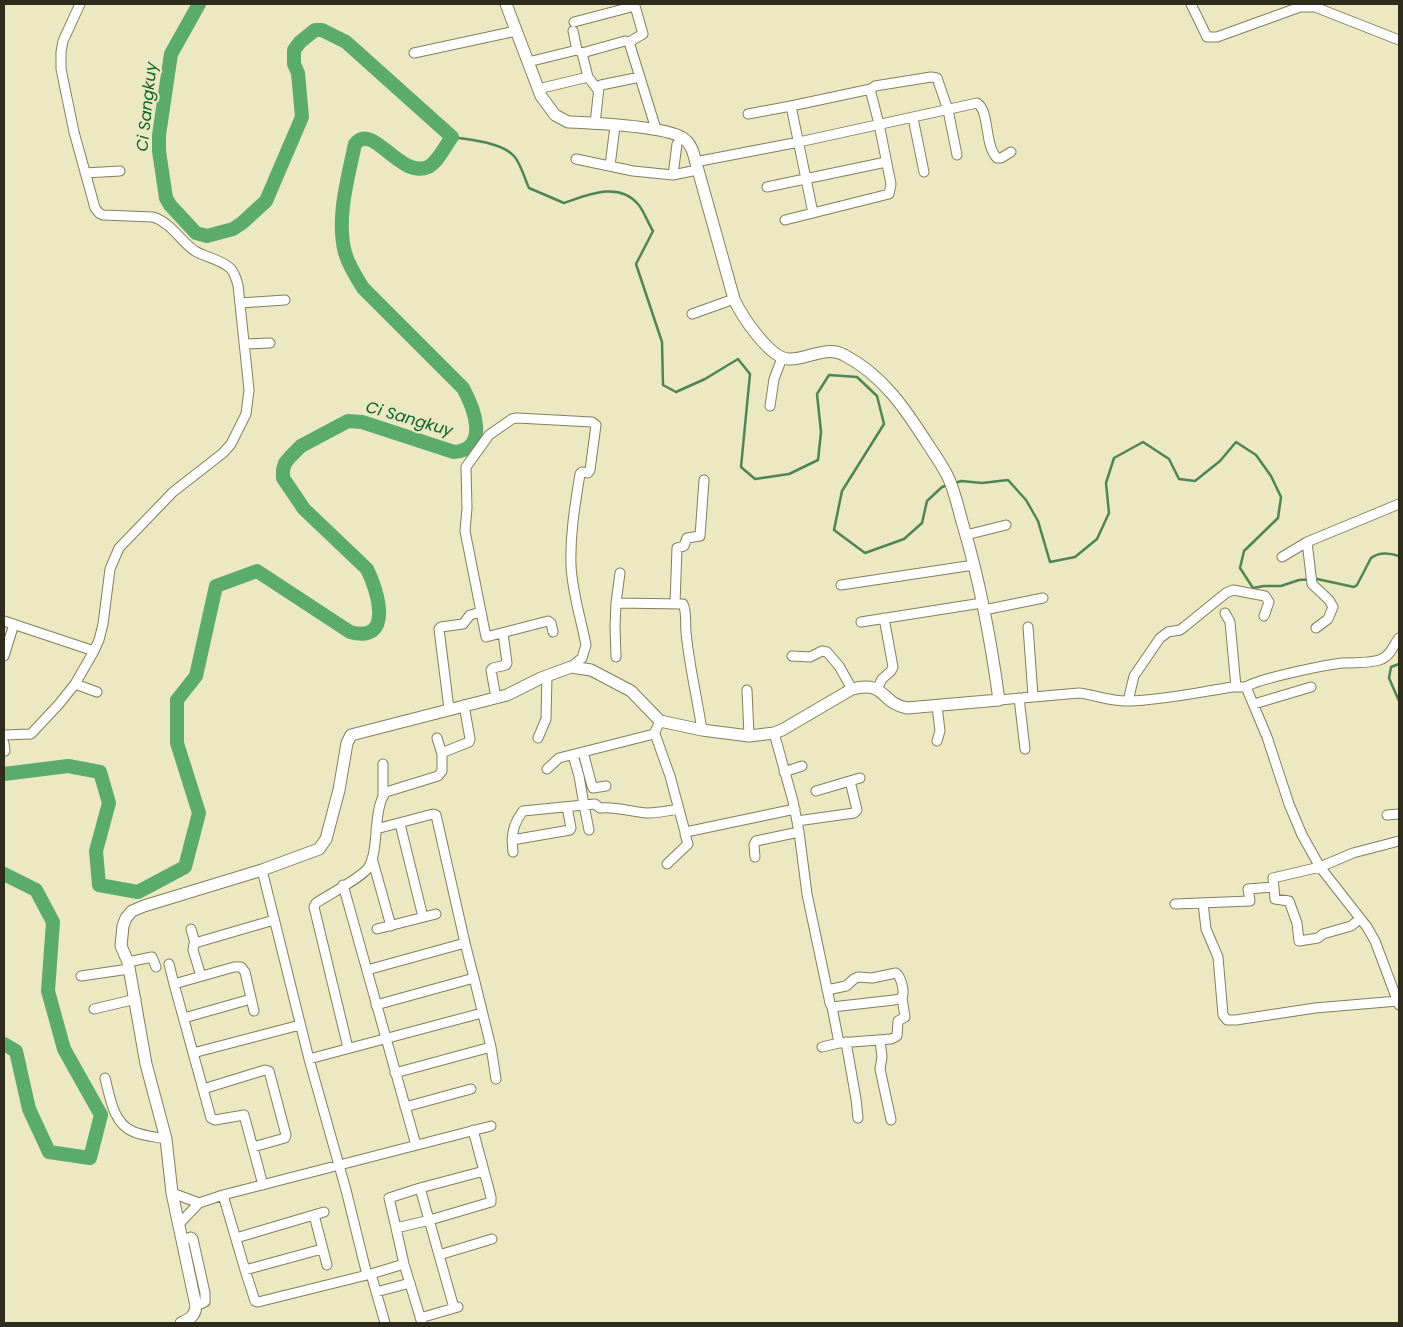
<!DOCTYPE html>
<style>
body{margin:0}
#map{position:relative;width:1403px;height:1327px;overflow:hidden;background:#ece8c2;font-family:Poppins,sans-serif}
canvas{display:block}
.frame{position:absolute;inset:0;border:5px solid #2d2c1d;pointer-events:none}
</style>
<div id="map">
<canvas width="1403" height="1327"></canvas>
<div class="frame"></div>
</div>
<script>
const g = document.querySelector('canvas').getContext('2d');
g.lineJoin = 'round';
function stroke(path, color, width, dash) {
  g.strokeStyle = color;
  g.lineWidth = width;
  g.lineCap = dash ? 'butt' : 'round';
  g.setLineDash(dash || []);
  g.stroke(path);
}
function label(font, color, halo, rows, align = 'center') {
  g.font = font + ' Poppins,sans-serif';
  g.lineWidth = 4.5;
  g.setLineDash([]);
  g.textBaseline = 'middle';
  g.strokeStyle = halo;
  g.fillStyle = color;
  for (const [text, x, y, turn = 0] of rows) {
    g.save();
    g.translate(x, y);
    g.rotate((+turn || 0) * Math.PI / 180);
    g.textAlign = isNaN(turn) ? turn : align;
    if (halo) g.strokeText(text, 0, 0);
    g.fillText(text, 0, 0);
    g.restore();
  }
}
const stream = new Path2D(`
 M452 137C469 140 502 142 514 156 521 164 524 177 529 188L564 203C587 195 618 181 638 204 644 211 648 223 653 231L636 264 662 342 663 385 676 392 705 379 738 359 750 374 741 467 755 479 789 474 818 460 821 432 817 394 829 375 857 377 877 396 884 424 842 491 834 530 865 553 904 539 922 523 927 501 942 487 948 485
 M955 483 961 481 982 483 1008 480 1026 500 1038 521 1050 562 1075 557 1097 539 1109 513 1106 483 1114 458 1143 442 1169 459 1179 479 1195 481 1220 461 1236 442 1256 455 1271 476 1281 497 1278 518 1244 551 1240 568 1253 588 1264 586H1281L1299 580 1317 579 1354 587 1357 585 1371 558C1379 552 1390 553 1399 556
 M1399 664 1391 667 1389 678 1399 701`);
const river = new Path2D(`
 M4 774 68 766 100 772 109 803 96 851 99 885 138 892 185 867 199 813 177 743V700L196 676 216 586 257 571 350 632C394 644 378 591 367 569L304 509 283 478V470L285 463 291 456 301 446 348 421 362 422 454 452C490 449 474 408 463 388L363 288C356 277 349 266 345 253 336 218 348 178 355 144 373 121 399 179 428 167 438 162 445 146 452 137L346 42 322 30H315L300 42 294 50V64L298 73 302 117 266 201 242 223 233 229 207 236 196 233 170 205 166 198 159 151V135L171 54 199 4
 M4 874 36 890 53 922 48 991 64 1049 101 1115 90 1158 49 1152 29 1109 16 1051 4 1044`);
const minor = new Path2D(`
 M1191 4 1207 37H1217L1300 7H1315L1399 40
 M574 22 635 6 643 34 629 42
 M573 31 577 50
 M414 53 516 31
 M582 53 625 41 629 42 656 129
 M528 62 577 50 582 53 588 77 598 90
 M538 89 588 77
 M871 89 791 106 813 213 889 194 891 184 879 124 871 93V89L875 86 931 77 937 78 948 110 957 155
 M748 114 791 106
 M913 118 924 172
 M595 124 599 87 601 85 640 77
 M576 159 633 171 673 175 697 170
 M695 162 799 142 977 103C990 111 984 145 997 158H1001L1011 152
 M610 166 615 126
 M85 173 120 171
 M673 175 677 144
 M767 187 886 162
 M785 220 813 213
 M240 303 285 300
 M692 314 734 299
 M245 344 270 343
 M770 406 774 379 782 358
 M966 535 1006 525
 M1307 542 1312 584 1329 600 1333 607 1328 619 1316 628
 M1282 557 1307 542 1399 504
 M841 585 974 565
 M616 603 620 573
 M675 604 677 548 684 546 687 538 700 536 704 480
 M984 610 1043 598
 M1225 613 1230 622 1236 687
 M4 621 94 651
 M861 622 982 603
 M1028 627 1033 696
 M553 632 551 623 548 621 486 637 465 531 467 508 466 467 489 435 512 419 517 418 592 422 596 425 590 470 588 473 582 472 580 474C575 505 570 534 571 565 572 592 581 619 586 645L582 658 571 667
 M4 656 14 624
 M792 656 810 657 822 651 827 652 839 666 852 689
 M616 657 615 626 616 603 683 604C687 612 685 623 686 632 689 665 697 697 702 730
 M75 684 97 692
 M1246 687C1257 679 1328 664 1344 663 1357 662 1370 664 1382 659 1392 654 1393 645 1399 638
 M877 689 882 679 891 671 893 667 884 618
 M747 690 749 736
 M496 698 491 670 493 668 506 665 507 663 503 633
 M1019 698 1025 749
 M999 700 1079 693C1096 695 1112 702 1129 701 1164 700 1199 692 1233 687H1246L1267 737 1289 804 1302 835 1320 867 1367 927 1375 941 1399 1005
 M1128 701 1134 676 1160 638 1168 632 1180 630 1184 627 1226 593 1233 590 1265 596 1269 602 1264 616
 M1254 704 1311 687
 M937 706 940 731 937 741
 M449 709 439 629 441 627 463 624 470 615 481 612
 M774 733 793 801 799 832 807 894 830 1003 832 1007 894 1000 902 998C905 991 901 977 896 973L872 978 858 977 854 979 846 986 827 990
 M655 734 670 776 685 832
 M4 735 31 734 59 704 75 684 94 651 99 640 103 624 110 569 119 548 173 492 223 453 231 444 246 414 249 390 238 285C236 279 235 273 230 268 220 259 207 258 195 251 180 241 172 223 153 217L103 215 99 213 95 208 74 132 61 69V52L63 41 80 4
 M437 738 442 754
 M538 738 546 719 547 676
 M4 743 5 751
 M583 752 592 786 593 788 606 786
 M547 769 559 758 654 734 660 721
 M784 772 802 766
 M816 791 860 778
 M383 795V764
 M1387 815 1399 814
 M797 821 854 813 857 810 850 781
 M400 824 423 917
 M376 829 433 814 436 815 465 943
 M589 830 584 805 595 804 600 808C616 806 631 812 647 813 658 813 668 811 679 809
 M512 840 570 830 571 828 567 807
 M513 852C511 835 513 824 523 811L584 805 579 776 573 755
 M755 857 754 845 756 841 799 832
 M372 858 391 926
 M667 864 688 844 685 834 686 832 795 809
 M262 870 309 1059 346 1190 367 1275
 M343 885 416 1145
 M1203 903 1206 929 1218 957 1223 1015 1227 1020H1236L1315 1008 1398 1001
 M1175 904 1250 901 1248 889 1273 887
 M1360 919 1351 926 1323 934 1318 938 1299 941 1297 923 1289 901 1275 899 1273 878 1320 867 1353 853 1399 841
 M191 929 195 943
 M377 929 436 914
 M128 962 152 957 156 967
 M169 964 174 984
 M367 970 465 943 474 978 376 1005
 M81 976 129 969
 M201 976 193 950 194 944 195 943 274 920
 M474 978 491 1047 496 1079
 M832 1007 839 1043 891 1039 897 1036 898 1021 905 1017 902 998
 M94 1009 136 999
 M254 1011 245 972 241 967H234L174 984 211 1118 215 1120 244 1115 263 1185
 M184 1018 251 999
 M880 1040 882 1057 880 1069 891 1120
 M846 1042 856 1099 858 1118
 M822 1047 839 1043
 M348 1048 314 907 316 903C328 895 361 878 368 868 380 851 372 809 386 792L438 776 442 771V754L444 752 469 742 470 739 464 705
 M193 1053 300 1025
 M309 1059 482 1013
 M395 1073 491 1047
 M105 1078C110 1097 113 1124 134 1132 144 1136 156 1137 166 1139
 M203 1089 265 1070 269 1071 286 1135 285 1138 253 1147
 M405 1107 471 1089
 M420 1188 484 1171
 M172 1193 199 1203
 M223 1195 245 1270 255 1301 258 1302 371 1274 385 1323
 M314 1215 327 1265
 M178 1225 199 1203 223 1195 491 1126
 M396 1228 389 1198 420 1188 454 1308
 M236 1238 324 1212
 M182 1240 191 1237 193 1239 205 1293V1302L196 1306
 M439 1255 492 1239
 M245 1270 322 1249
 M371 1274 404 1264
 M376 1292 410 1283
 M420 1318 458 1307
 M422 1323 404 1264 396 1228 430 1220 491 1202V1197L473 1130`);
const tertiary = new Path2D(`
 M181 1323C190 1319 195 1316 196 1306L172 1193 166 1139 146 1064 128 962 121 946 123 926 126 918 132 911 144 906 262 870 319 849 326 839 339 790 347 743 351 735 507 695 541 678 571 667 591 670 631 691 660 721 702 730 749 736 774 733 782 730 852 689C886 680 880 703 907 708L999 700C991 641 980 582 963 525 958 509 955 490 947 475 942 465 935 455 929 446 906 410 883 375 844 355 826 345 807 360 789 359 770 359 741 315 734 299L693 152C691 147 689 142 684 139 669 126 591 123 568 122L555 115 541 96 506 4`);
const waterNames = [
 ["Ci Sangkuy",148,107,-84],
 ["Ci Sangkuy",409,420,16]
];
stroke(stream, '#4d8555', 2.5);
stroke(river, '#5bab6d', 14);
stroke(minor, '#837f5d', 11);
stroke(tertiary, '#837f5d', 13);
stroke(minor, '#fff', 9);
stroke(tertiary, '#fff', 11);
label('italic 16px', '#05652b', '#ece8c2', waterNames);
</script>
